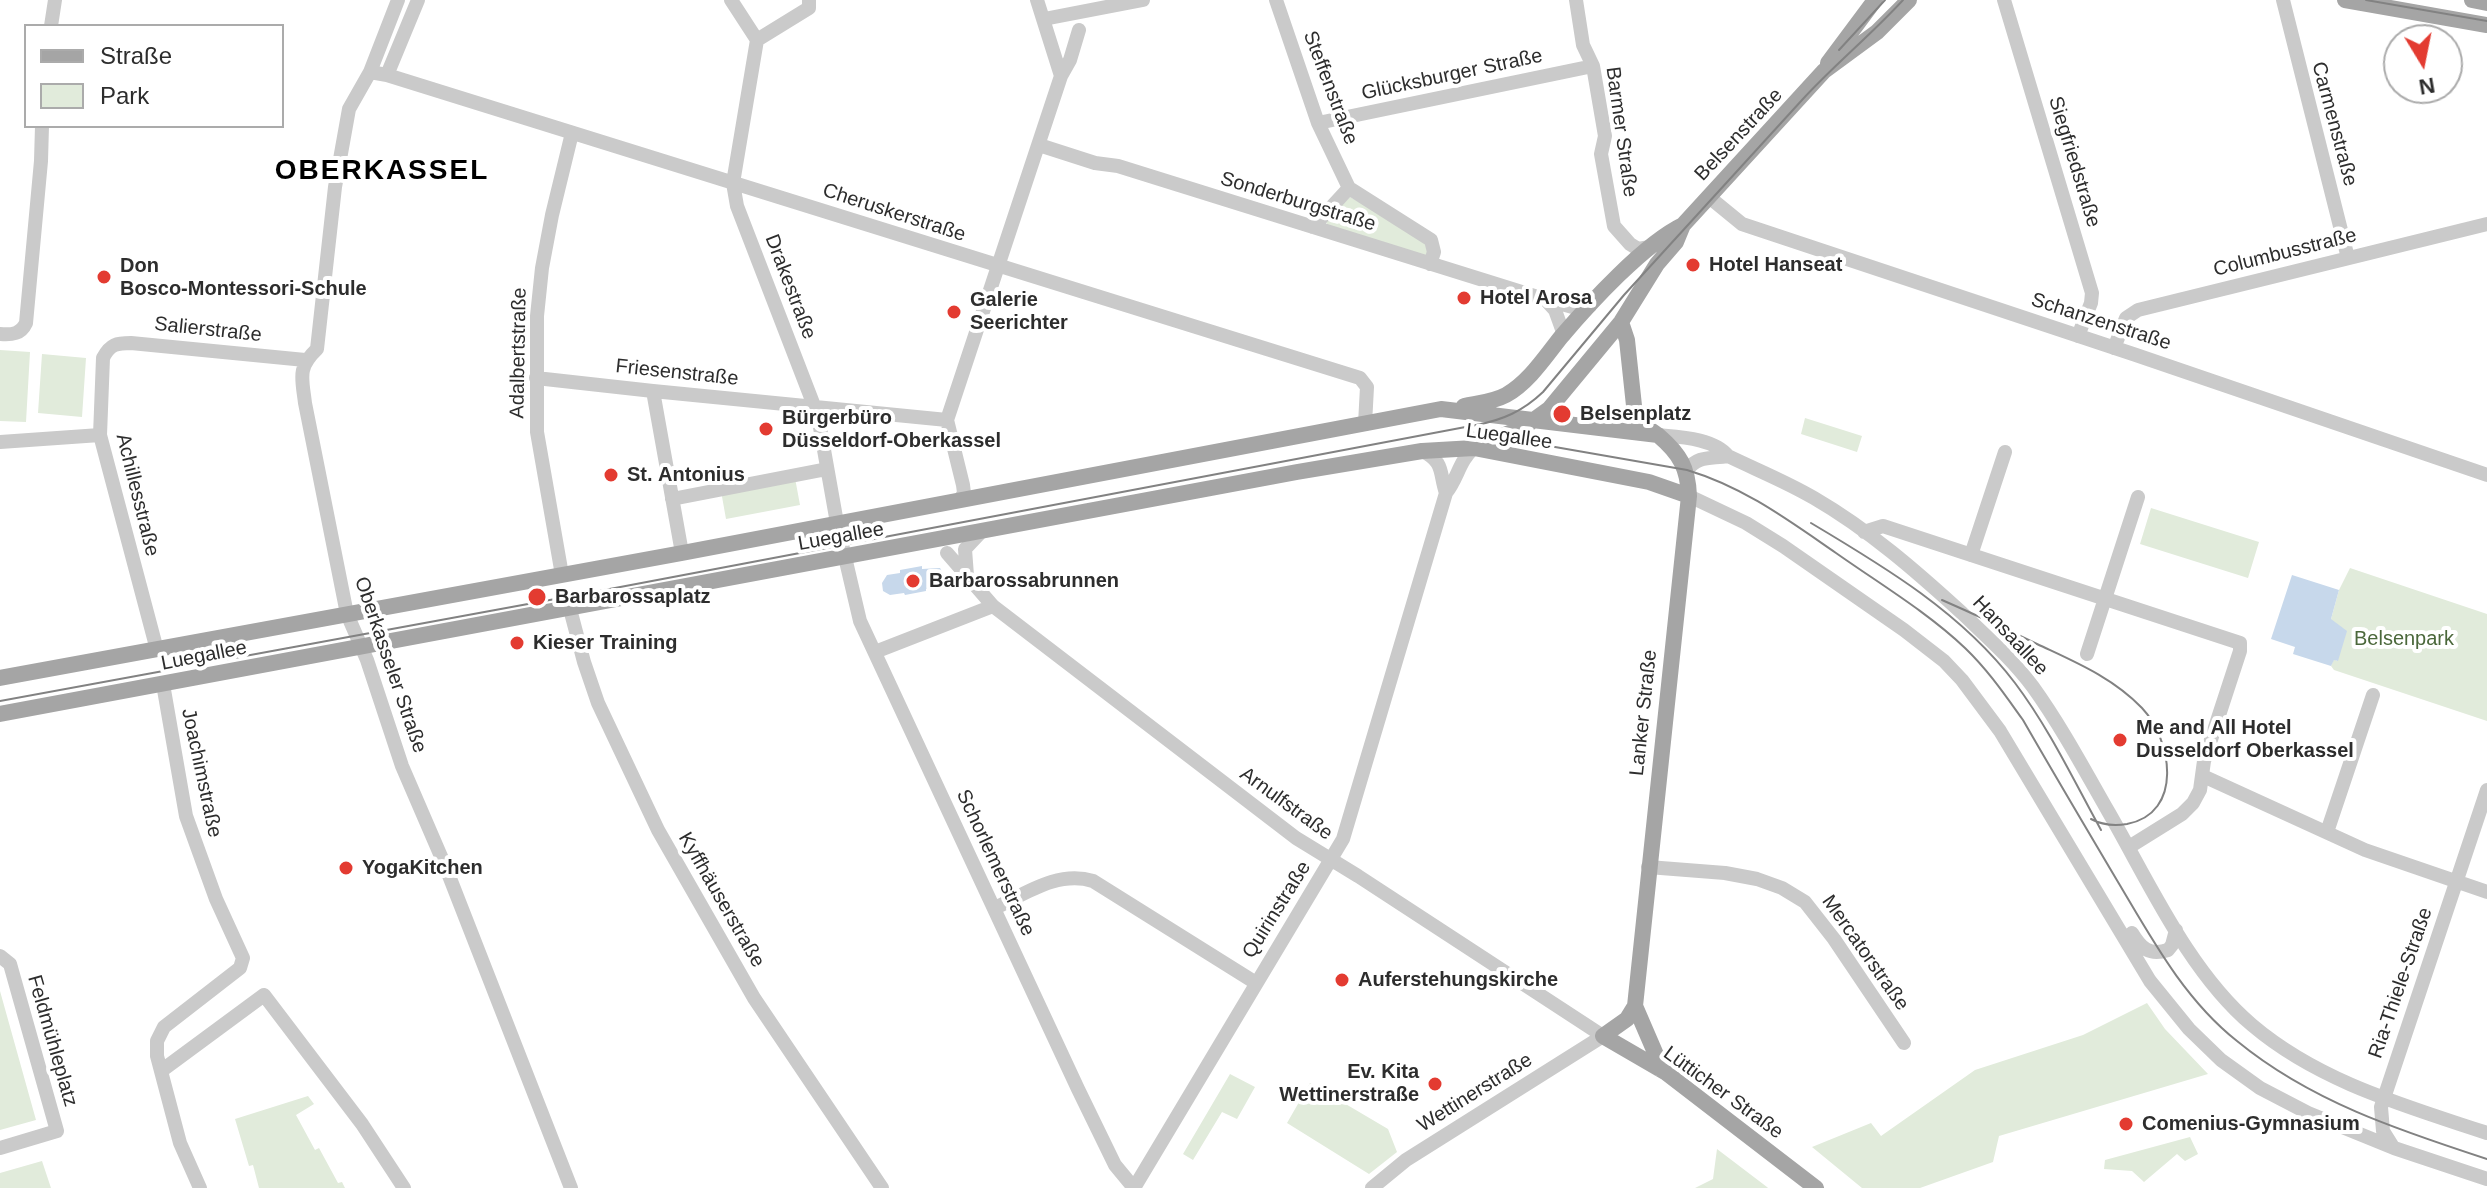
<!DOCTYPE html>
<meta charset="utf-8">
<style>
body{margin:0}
#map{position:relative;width:2487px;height:1188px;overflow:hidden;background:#fff;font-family:Helvetica,sans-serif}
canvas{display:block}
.legend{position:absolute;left:24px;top:24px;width:260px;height:104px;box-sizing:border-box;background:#fff;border:2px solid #ababab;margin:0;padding:10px 14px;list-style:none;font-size:24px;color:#2d2d2d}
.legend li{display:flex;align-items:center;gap:16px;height:40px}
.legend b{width:40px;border:2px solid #ababab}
.north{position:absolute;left:2383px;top:24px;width:80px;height:80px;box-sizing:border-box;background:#fff;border:2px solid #ababab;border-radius:50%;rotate:170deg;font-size:22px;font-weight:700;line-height:32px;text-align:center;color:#2d2d2d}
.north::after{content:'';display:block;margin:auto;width:28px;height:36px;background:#e33b31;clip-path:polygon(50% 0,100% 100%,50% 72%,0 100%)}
</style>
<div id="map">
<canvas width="2487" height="1188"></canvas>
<ul class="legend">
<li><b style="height:10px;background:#a5a5a5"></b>Straße</li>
<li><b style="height:22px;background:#e1ebdb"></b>Park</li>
</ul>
<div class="north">N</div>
</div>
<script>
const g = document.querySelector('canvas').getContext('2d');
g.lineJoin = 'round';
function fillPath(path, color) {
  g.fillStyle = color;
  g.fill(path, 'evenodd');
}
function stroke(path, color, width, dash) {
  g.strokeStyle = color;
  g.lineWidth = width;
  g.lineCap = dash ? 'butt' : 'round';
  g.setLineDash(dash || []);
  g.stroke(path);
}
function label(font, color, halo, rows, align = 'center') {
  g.font = font + ' Helvetica,sans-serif';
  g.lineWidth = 8;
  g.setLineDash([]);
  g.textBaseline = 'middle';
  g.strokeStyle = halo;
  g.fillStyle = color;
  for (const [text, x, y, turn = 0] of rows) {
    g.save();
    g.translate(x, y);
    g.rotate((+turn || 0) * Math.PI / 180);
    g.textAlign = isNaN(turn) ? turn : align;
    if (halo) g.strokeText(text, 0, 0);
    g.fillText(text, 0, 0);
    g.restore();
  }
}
const green = new Path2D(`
 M1350 197 1429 241 1431 252 1426 256 1327 225 1326 221Z
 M0 350 30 352 26 422 0 421Z
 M42 354 86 358 82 417 38 413Z
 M1805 418 1862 436 1857 452 1801 434Z
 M795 478 800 505 726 519 721 491Z
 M2151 508 2259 542 2248 578 2140 544Z
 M2350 568 2487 614V721L2334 670 2331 666 2334 659 2337 661 2331 619 2339 590Z
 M0 991 36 1120 0 1130Z
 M2147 1003 2165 1029 2208 1074 1999 1136 1993 1162 1920 1188H1862L1812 1147 1871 1123 1881 1136 1975 1070 2083 1035Z
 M1230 1074 1255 1087 1237 1119 1222 1112 1193 1160 1183 1154Z
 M1310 1083 1388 1129 1397 1152 1369 1174 1287 1123Z
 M308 1096 314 1104 296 1115 315 1150 319 1148 338 1183 342 1182 345 1188H259L253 1165 249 1166 235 1119Z
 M2190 1137 2198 1154 2185 1161 2177 1154 2144 1182 2132 1171 2104 1169 2105 1160Z
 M1717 1149 1767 1187 1768 1188H1695L1713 1179Z
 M42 1161 51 1188H0V1173Z`);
const water = new Path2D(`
 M922 566V569L940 568 945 576 943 583 926 589V591L905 595 904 593 890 595 883 591 882 583 887 575 900 573V570Z
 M2292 575 2339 590 2331 619 2347 631 2338 661 2334 660 2331 666 2293 654 2295 647 2271 639Z`);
const minor = new Path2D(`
 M398 0 370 72 349 109 335 187 317 349C297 368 302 378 305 403L347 614 367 660 402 766 446 868 571 1188
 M731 0 757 40 809 8V0
 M1276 0 1318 123 1349 188 1313 227
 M1576 0 1583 45 1593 66 1605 136 1601 154 1614 226 1630 244 1638 249 1650 247
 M2004 0 2092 293 2091 303 2078 336
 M2283 0 2348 258
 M1044 19 1143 0
 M51 26 55 0
 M757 40 733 183 737 206 818 416 837 523 860 621 1078 1089 1115 1165 1134 1188
 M370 72 387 75 1360 378 1367 387 1365 424
 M387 75 418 0
 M1061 76 1070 60 1079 30
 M1318 123 1593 66
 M1039 145 1095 163 1118 166 1544 299 1576 308 1590 306
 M1349 188 1431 240 1434 252 1430 264
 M1709 197 1742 224 2136 355 2487 475
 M1545 299 1555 310 1564 335
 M0 334C12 335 21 334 26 323L41 161 42 126
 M2114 348 2126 318 2138 310 2487 224
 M536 378 653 391 947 420
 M653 391 682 553
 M1658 435C1679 437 1714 438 1728 456 1757 470 1787 482 1814 498 1869 530 1916 571 1962 613 1987 637 2012 659 2033 687 2061 726 2084 769 2108 811 2149 882 2189 972 2252 1025 2319 1082 2406 1106 2487 1133
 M0 442 100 435
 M1422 451C1445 462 1439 473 1446 493
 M1687 470C1698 455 1711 459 1728 456
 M1689 496 1746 523 1783 546 1904 630 1944 661 1962 680 2000 731 2150 981 2189 1029 2221 1060 2260 1088 2308 1113 2394 1148 2487 1179
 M672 499 827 469
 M960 500 964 493 963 485 947 420 1061 76 1037 0
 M1864 532 1883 526 2240 643V651L2204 761 2200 790 2193 803 2182 814 2129 847
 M947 553 993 606 1296 838 1358 876 1603 1036 1406 1160 1372 1188
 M1971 555 2005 452
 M562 575 537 432V316L542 268 552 215 572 133
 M967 576 965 549 982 531
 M570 609 584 662 598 703 658 830 754 998 882 1188
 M157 650 100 435 103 358C110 344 117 343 131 343L305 360
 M875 652 993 606
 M2087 654 2138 497
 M163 684 186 816 216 899 243 958 240 968 164 1027 157 1041V1056L180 1143 200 1188
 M2203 776 2365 850 2487 892
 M2327 832 2373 695
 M1648 867 1725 873 1757 879 1782 888 1805 902 1834 939 1904 1043
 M995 908C1025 894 1058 870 1093 881L1256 983
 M2132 933C2141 948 2149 956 2168 950L2172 945 2176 930
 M0 956 10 964 57 1131 0 1148
 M161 1071 264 995 362 1124 404 1188
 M2393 1147 2383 1131 2381 1107 2487 790
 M1134 1188 1343 839 1446 493C1458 478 1459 461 1474 448`);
const major = new Path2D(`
 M2345 0 2487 25
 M2472 0 2487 3
 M1828 63 1875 0
 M1621 322 1627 340 1635 415C1641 425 1650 429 1659 436 1680 454 1688 468 1689 496L1635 1006 1657 1057 1658 1068
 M1464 406C1479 403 1493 402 1506 395 1529 382 1545 357 1561 337 1590 303 1644 244 1683 225
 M1476 447 1524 427 1549 409 1621 322 1657 264 1676 242 1683 225 1824 71 1877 32 1909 0
 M0 678 682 553 1441 409 1658 435
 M0 714 1297 472 1422 451 1474 448 1649 482 1689 496
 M1635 1006 1627 1019 1603 1036 1665 1072 1816 1188`);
const tram = new Path2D(`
 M2366 0 2487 21
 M1839 50 1885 0
 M1469 432 1687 470C1744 487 1788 520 1836 553 1880 584 1927 612 1965 648 1988 670 2005 695 2023 720 2054 774 2086 828 2118 882 2152 939 2184 999 2237 1041 2310 1101 2398 1130 2487 1159
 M1811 523C1885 567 1962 613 2015 683 2049 728 2074 781 2101 830
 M1942 600C1974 614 2006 629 2037 644 2075 662 2112 677 2142 708 2172 740 2184 813 2127 824 2114 826 2102 825 2091 819
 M0 701 615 588 1476 425C1503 420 1523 411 1543 392L1624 295 1802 100C1834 65 1871 35 1903 0`);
const markers = [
 [1693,265,8,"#e33b31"],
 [104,277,8,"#e33b31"],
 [1464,298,8,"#e33b31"],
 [954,312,8,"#e33b31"],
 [1562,414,10,"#e33b31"],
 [766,429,8,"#e33b31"],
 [611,475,8,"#e33b31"],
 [913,581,8,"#e33b31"],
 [537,597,10,"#e33b31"],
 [517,643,8,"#e33b31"],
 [2120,740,8,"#e33b31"],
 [346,868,8,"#e33b31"],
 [1342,980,8,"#e33b31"],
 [1435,1084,8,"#e33b31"],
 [2126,1124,8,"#e33b31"]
];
const streetNames = [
 ["Glücksburger Straße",1452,75,-12],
 ["Steffenstraße",1330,88,69],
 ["Carmenstraße",2334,124,75],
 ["Barmer Straße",1621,132,82],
 ["Belsenstraße",1739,135,-47],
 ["Siegfriedstraße",2074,162,73],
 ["Sonderburgstraße",1298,202,17],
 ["Cheruskerstraße",894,213,18],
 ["Columbusstraße",2285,253,-14],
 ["Drakestraße",790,287,69],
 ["Schanzenstraße",2101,322,18],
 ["Salierstraße",208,330,6],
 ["Adalbertstraße",519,353,-89],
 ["Friesenstraße",677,373,6],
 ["Luegallee",1509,437,8],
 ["Achillesstraße",137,495,76],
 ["Luegallee",841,537,-10],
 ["Hansaallee",2010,636,47],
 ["Luegallee",204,656,-11],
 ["Oberkasseler Straße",390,665,71],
 ["Lanker Straße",1644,713,-84],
 ["Joachimstraße",201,773,78],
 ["Arnulfstraße",1286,804,36],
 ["Schorlemerstraße",995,863,65],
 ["Kyffhäuserstraße",721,900,60],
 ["Quirinstraße",1277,910,-58],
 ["Mercatorstraße",1865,953,55],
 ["Ria-Thiele-Straße",2401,983,-71],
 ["Feldmühleplatz",52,1041,74],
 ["Wettinerstraße",1475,1093,-32],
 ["Lütticher Straße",1723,1093,36]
];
const poiNames = [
 ["Hotel Hanseat",1709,265],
 ["Don",120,266],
 ["Bosco-Montessori-Schule",120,289],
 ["Hotel Arosa",1480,298],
 ["Galerie",970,300],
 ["Seerichter",970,323],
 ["Belsenplatz",1580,414],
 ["Bürgerbüro",782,418],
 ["Düsseldorf-Oberkassel",782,441],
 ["St. Antonius",627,475],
 ["Barbarossabrunnen",929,581],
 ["Barbarossaplatz",555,597],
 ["Kieser Training",533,643],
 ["Me and All Hotel",2136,728],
 ["Dusseldorf Oberkassel",2136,751],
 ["YogaKitchen",362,868],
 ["Auferstehungskirche",1358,980],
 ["Ev. Kita",1419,1072,"right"],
 ["Wettinerstraße",1419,1095,"right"],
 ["Comenius-Gymnasium",2142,1124]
];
const parkNames = [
 ["Belsenpark",2404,639]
];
const districtNames = [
 ["OBERKASSEL",382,171]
];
fillPath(green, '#e1ebdb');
fillPath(water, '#c7d8eb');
stroke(minor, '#cacaca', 14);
stroke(major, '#a5a5a5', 16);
stroke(tram, '#828282', 2);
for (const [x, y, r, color] of markers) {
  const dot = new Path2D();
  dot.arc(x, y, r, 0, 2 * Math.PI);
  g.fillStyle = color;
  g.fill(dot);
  stroke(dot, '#fff', 3);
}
label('20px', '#2d2d2d', '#fff', streetNames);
label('bold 20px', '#2d2d2d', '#fff', poiNames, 'left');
label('20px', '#4b683b', '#fff', parkNames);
g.letterSpacing = '2px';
label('bold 28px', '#000', '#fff', districtNames);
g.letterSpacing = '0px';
</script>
